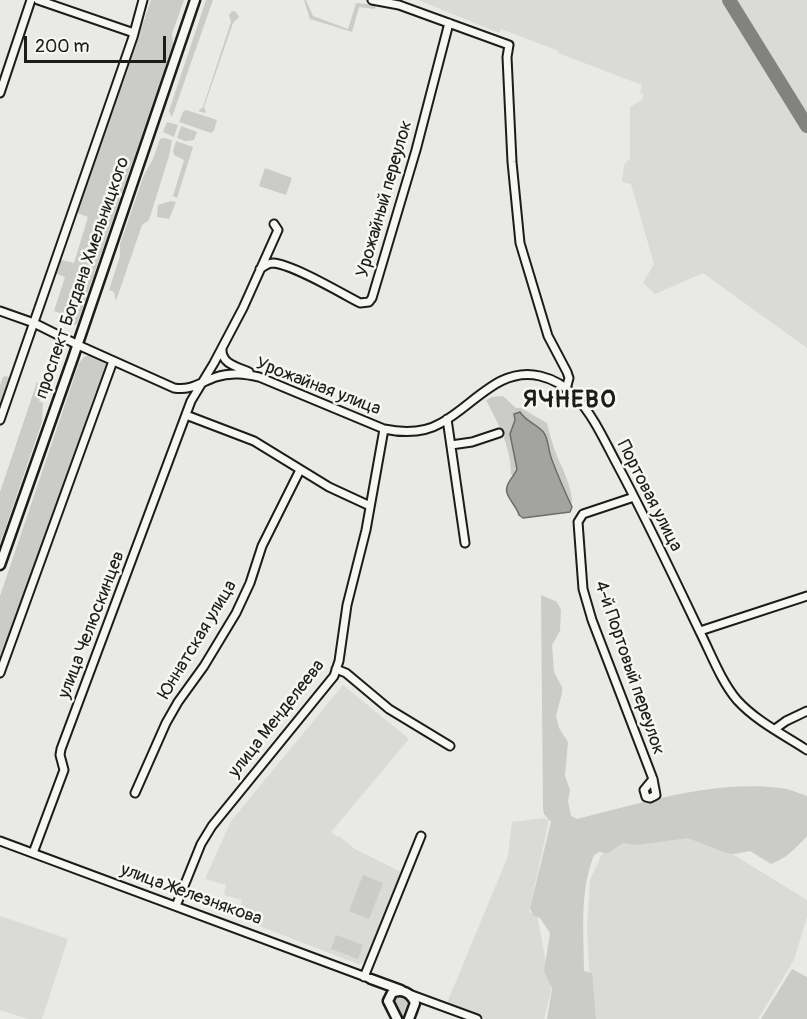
<!DOCTYPE html>
<meta charset="utf-8">
<style>
body{margin:0}
#map{position:relative;width:807px;height:1019px;overflow:hidden;background:#e9e9e5;font-family:Pangolin,sans-serif}
canvas{display:block}
.scale{position:absolute;left:24px;top:36px;width:142px;height:27px;box-sizing:border-box;border:3px solid #1c1c1c;border-top:0;padding-left:8px;font-size:18px;line-height:21px;white-space:nowrap;color:#1c1c1c;-webkit-text-stroke:4px #f6f6f2;paint-order:stroke}
</style>
<div id="map">
<canvas width="807" height="1019"></canvas>
<div class="scale">200 m</div>
</div>
<script>
const g = document.querySelector('canvas').getContext('2d');
g.lineJoin = 'round';
function fillPath(path, color) {
  g.fillStyle = color;
  g.fill(path, 'evenodd');
}
function stroke(path, color, width, dash) {
  g.strokeStyle = color;
  g.lineWidth = width;
  g.lineCap = dash ? 'butt' : 'round';
  g.setLineDash(dash || []);
  g.stroke(path);
}
function label(font, color, halo, rows, align = 'center') {
  g.font = font + ' Pangolin,sans-serif';
  g.lineWidth = 5;
  g.setLineDash([]);
  g.textBaseline = 'middle';
  g.strokeStyle = halo;
  g.fillStyle = color;
  for (const [text, x, y, turn = 0] of rows) {
    g.save();
    g.translate(x, y);
    g.rotate((+turn || 0) * Math.PI / 180);
    g.textAlign = isNaN(turn) ? turn : align;
    if (halo) g.strokeText(text, 0, 0);
    g.fillText(text, 0, 0);
    g.restore();
  }
}
const built = new Path2D(`
 M418 0H807V348L703 273 655 294 643 283 654 264 631 184 622 182 624 165 630 158V107L642 100 644 95 640 93 642 85 558 53 559 51 501 29 499 33Z
 M343 685 409 739 331 832 337 837 339 836 355 849 401 872 365 962 358 964 236 917 242 900 224 895 226 885 205 879 231 821Z
 M544 818 549 820 529 912 537 914 551 990 544 1019H486L447 1003 508 856 512 822Z
 M684 832 716 844 807 900V917L794 960 758 1019H596L591 1009 587 928 590 880 603 852 626 838Z
 M0 916 68 939 42 1019H28L0 1010Z`);
const green = new Path2D(`
 M151 0H184L172 34 173 44 77 324 72 326 63 321V314L54 311 65 277 54 273 58 259 74 263 88 217 75 212 118 84 123 83Z
 M206 0H213L172 117 169 111Z
 M304 0H306L313 16 348 29 356 3 376 5 375 9 359 7 352 32 310 19Z
 M232 11 236 12 239 17 233 23 204 107 206 113 198 111 203 107 231 22 229 15Z
 M186 110 217 120 214 131 211 133 179 122 183 112Z
 M167 122 178 125 174 137 163 132Z
 M181 126 197 132 194 140 185 141 177 138Z
 M164 138 172 140 169 156 149 220 142 225 116 301 114 292 109 290 120 256V244L144 175 153 159 160 139Z
 M176 141 193 147 177 198 173 196 184 160 174 155 173 151Z
 M265 168 292 178 286 195 259 186Z
 M171 201 176 202 169 219 157 217 158 205Z
 M90 355 108 365 101 389 96 391 28 581 31 584 13 634 9 633 0 656V596L79 363 84 357Z
 M6 376 11 378 0 415V385L3 377Z
 M37 382 45 385 39 401 43 403 42 422 0 544V492Z
 M503 396 516 408H521L547 423C549 432 552 442 555 451 562 469 573 487 572 507 564 491 547 454 546 437L521 414C500 437 523 454 514 477L511 474C511 447 498 423 486 400L492 397Z
 M541 595 557 602 561 610 560 631 552 645 553 658 554 672 562 687V693L556 716 559 728 568 742 565 776 570 790 568 801 571 816 577 819C643 803 712 780 781 788 789 789 799 793 807 796V836C796 848 787 858 771 864L750 851 734 854 726 853 688 838 637 845 623 843 608 853 599 852 594 855C579 893 584 931 584 971L592 973 596 1019H547L552 989 544 971 550 933 540 918 533 915 530 908 551 822 544 814 543 808Z
 M363 875 383 883 369 919 349 911Z
 M336 935 363 945 358 959 331 949Z
 M792 969 807 977V1019H761Z
 M393 995 407 996 413 1003 406 1017H401L391 1000Z`);
const water = new Path2D(`
 M520 412C526 422 539 425 544 433 549 440 548 451 552 460 558 476 565 492 572 507L570 512 523 518 519 515C517 506 504 496 507 487 508 481 515 475 517 469L510 434 515 420 514 414Z`);
const taxiway = new Path2D(`
 M729 0 807 126`);
const minor = new Path2D(`
 M38 0 134 33
 M372 0 399 5 509 45 507 57 512 162 520 243 548 336 567 372 569 378 566 389
 M0 93 31 0
 M260 269C264 266 268 263 273 263 292 264 341 293 360 303L369 302 372 298 416 150 449 23
 M0 311 34 323 78 345 174 388C191 391 201 382 216 377 231 372 245 374 259 377L384 429C403 433 424 433 441 423 473 406 499 366 540 376 553 379 566 387 575 396 594 416 605 442 618 466 647 520 673 576 700 632 711 654 721 681 737 700 756 721 784 735 807 750
 M222 349C221 364 238 367 249 372
 M186 415 254 441 329 487 370 506
 M447 419 465 543
 M0 420 133 37 143 0
 M451 445 472 442 499 433
 M634 497 583 514 578 522 583 589 592 620 653 779 656 795 650 798 646 797 644 790 653 779
 M700 631 807 596
 M336 669 346 673 389 709 450 746
 M0 673 113 361
 M775 729 786 721 807 711
 M135 793 166 723 178 702 204 666 236 613 250 583 262 546 300 470
 M0 841 371 979
 M33 853 64 770 60 755 61 749 191 401 214 363 243 308 278 230 274 224
 M176 906 201 844 212 826 334 676 339 661 347 605 366 530 384 429
 M364 977 421 836
 M409 994 477 1019`);
const major = new Path2D(`
 M0 565 73 358 195 0
 M371 979 401 990
 M397 1019 388 1001 392 993C402 988 411 993 415 1003L409 1019`);
const streetNames = [
 ["Урожайный переулок",385,199,-74],
 ["проспект Богдана Хмельницкого",83,278,-71],
 ["Урожайная улица",318,387,21],
 ["Портовая улица",649,496,63],
 ["улица Челюскинцев",92,625,-69],
 ["Юннатская улица",198,640,-59],
 ["4-й Портовый переулок",629,668,71],
 ["улица Менделеева",277,719,-52],
 ["улица Железнякова",191,895,20]
];
const districtNames = [
 ["ЯЧНЕВО",570,401]
];
fillPath(built, '#dadad6');
fillPath(green, '#cbcbc7');
fillPath(water, '#a3a3a1');
stroke(water, '#6d6d6c', 1.5);
stroke(taxiway, '#828280', 14);
stroke(minor, '#1c1c1c', 11);
stroke(major, '#1c1c1c', 13);
stroke(minor, '#f6f6f2', 7);
stroke(major, '#f6f6f2', 8);
label('18px', '#1c1c1c', '#f6f6f2', streetNames);
g.letterSpacing = '1.5px';
label('bold 24px', '#1c1c1c', '#f6f6f2', districtNames);
g.letterSpacing = '0px';
</script>
